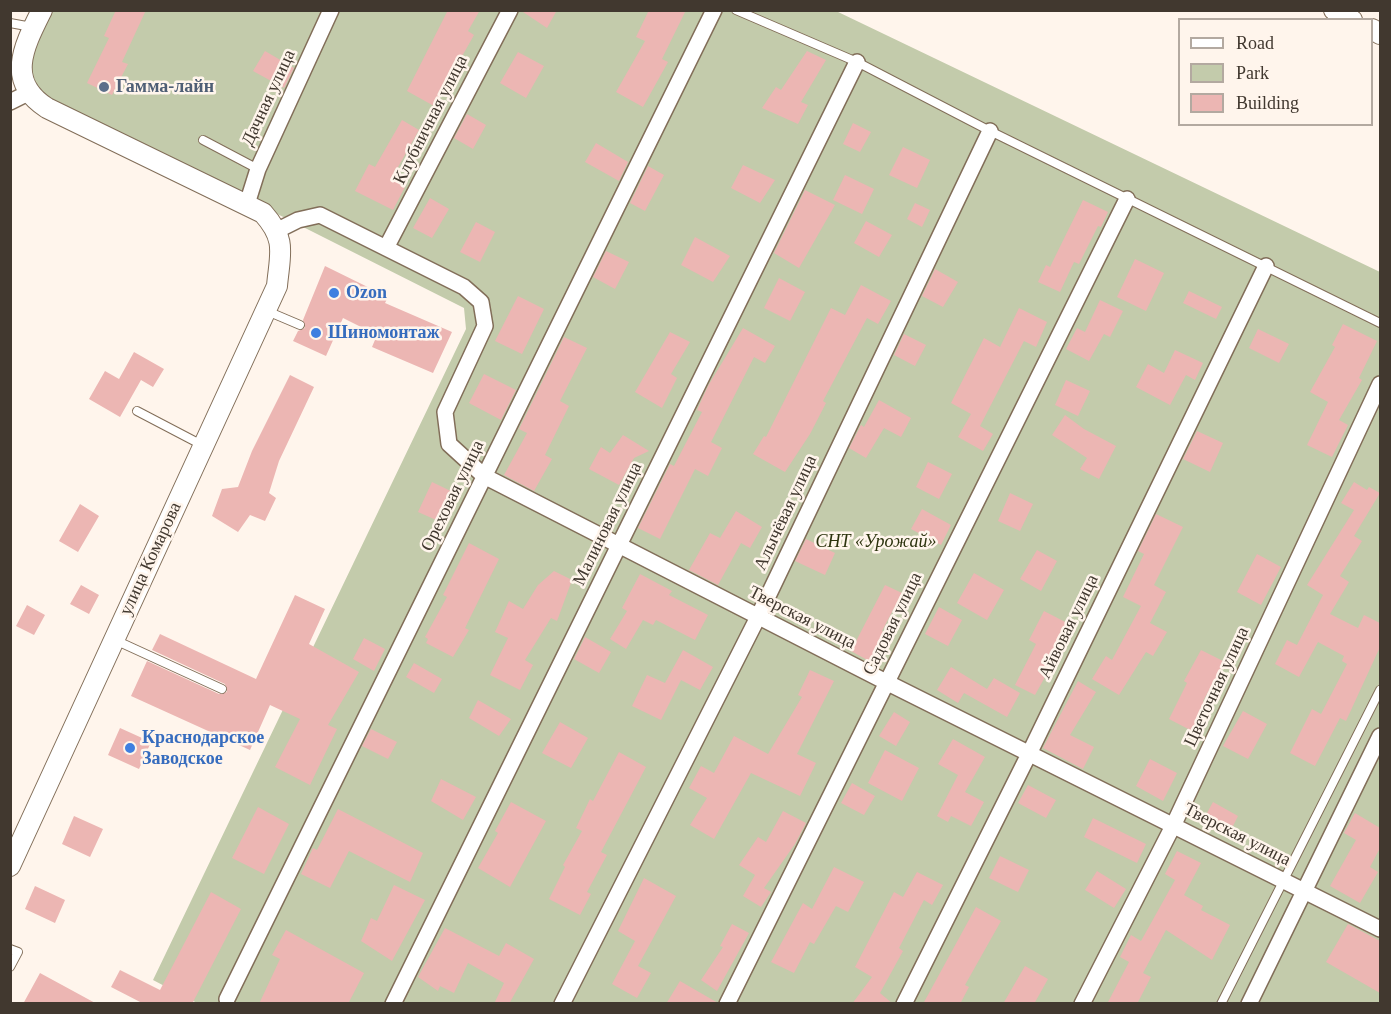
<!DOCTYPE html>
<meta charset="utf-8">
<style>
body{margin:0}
#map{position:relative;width:1391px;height:1014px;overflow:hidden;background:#fff5ec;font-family:"Times New Roman",serif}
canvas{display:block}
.frame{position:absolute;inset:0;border:12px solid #41382f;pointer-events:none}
.legend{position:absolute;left:1178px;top:18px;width:195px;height:108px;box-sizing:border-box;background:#fff5ec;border:2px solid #b3a9a0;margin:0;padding:8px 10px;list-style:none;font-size:18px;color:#41382f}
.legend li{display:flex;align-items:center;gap:12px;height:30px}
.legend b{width:30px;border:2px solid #b3a9a0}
</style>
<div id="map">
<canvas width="1391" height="1014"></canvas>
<div class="frame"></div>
<ul class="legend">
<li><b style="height:8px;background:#fff"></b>Road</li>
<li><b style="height:16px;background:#c3cbab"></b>Park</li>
<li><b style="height:16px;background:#ecb6b3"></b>Building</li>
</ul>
</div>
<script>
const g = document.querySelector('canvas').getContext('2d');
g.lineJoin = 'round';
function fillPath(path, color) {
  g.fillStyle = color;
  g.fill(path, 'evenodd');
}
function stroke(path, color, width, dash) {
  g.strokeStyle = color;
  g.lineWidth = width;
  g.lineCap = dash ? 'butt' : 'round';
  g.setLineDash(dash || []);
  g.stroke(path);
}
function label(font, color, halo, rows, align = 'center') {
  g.font = font + ' "Times New Roman",serif';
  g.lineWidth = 5;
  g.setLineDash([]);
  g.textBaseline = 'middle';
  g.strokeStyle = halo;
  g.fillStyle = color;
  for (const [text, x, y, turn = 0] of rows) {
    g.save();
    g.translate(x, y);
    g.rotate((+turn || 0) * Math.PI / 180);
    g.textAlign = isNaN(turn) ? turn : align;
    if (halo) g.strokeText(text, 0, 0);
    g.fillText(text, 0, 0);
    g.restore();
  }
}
const green = new Path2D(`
 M52 11H836L1380 272V1003L199 1004 153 980 466 329 464 308 41 95 27 61Z`);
const building = new Path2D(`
 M116 10H146L122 62 128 64 112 95 87 83 109 38 104 36Z
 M448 10H480L468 31 474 35 434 106 407 91Z
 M520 10H557L547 28Z
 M649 10H686L662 59 668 62 643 107 616 92 645 41 636 37Z
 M265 51 294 68 284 88 253 71Z
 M807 51 826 60 801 102 808 105 798 124 762 108 776 87 781 90Z
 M518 52 544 66 526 98 500 83Z
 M467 114 486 125 473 149 454 138Z
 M402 120 419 130 393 176 407 183 393 210 355 191 369 164 375 167Z
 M853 123 871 132 860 152 843 144Z
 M596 143 628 162 619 181 585 162Z
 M903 147 930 160 917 188 889 175Z
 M743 165 775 180 760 203 731 188Z
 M648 166 664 175 645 211 630 203Z
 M845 175 874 189 862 214 833 200Z
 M805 190 835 205 799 268 774 253Z
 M430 198 449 209 432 238 413 228Z
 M1083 200 1108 212 1101 227 1098 226 1079 264 1074 262 1060 292 1038 282 1046 265 1050 267Z
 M915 203 930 210 922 227 907 219Z
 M866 221 892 235 879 257 854 243Z
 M476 222 495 232 480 262 460 252Z
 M695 237 730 256 713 282 681 265Z
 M606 251 629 262 615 289 593 277Z
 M1135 259 1164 273 1146 311 1117 297Z
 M325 266 388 297 385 303 452 332 433 373 372 347 377 335 343 318 326 356 293 341 298 331 305 328 303 320Z
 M935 269 958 282 943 307 922 296Z
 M779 278 805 292 790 321 764 308Z
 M861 285 891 301 878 324 867 318 823 401 826 403 810 434 785 472 753 454 764 436 766 437 831 308 845 315Z
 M1189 291 1222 307 1216 319 1183 303Z
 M518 296 544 309 522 354 495 341Z
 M1100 300 1123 311 1110 337 1104 334 1089 361 1066 349 1077 328 1085 332Z
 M1019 308 1047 322 1036 347 1024 341 980 426 993 434 983 451 958 437 971 414 951 403 984 338 1000 347Z
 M1343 324 1377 341 1359 378 1362 380 1339 420 1348 425 1332 457 1307 445 1328 402 1310 392 1335 347 1332 345Z
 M743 328 775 346 765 363 754 357 711 442 722 448 708 476 695 469 660 539 638 528 670 464 674 466 702 412 697 410 708 386Z
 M1258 329 1289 344 1279 363 1249 348Z
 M670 332 690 342 671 374 677 378 662 408 635 392Z
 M904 334 926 345 915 366 894 355Z
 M564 337 587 348 560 401 569 406 545 455 552 459 534 491 504 475 527 433 519 429Z
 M1175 350 1203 363 1195 380 1186 375 1170 405 1136 387 1148 364 1164 373Z
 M134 352 164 369 153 387 141 380 120 417 89 399 105 371 119 379Z
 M484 374 516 390 501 420 469 403Z
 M290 375 314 387 279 461 269 493 276 498 265 521 250 515 238 532 212 516 222 489 238 487 252 451Z
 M1066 380 1090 391 1078 416 1055 405Z
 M879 400 911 418 901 437 884 428 866 458 849 448 861 425 864 427Z
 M1065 415 1084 429 1116 446 1099 479 1080 469 1087 458 1052 435Z
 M1197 431 1223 443 1210 472 1183 459Z
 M623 435 649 451 634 458 619 485 589 469 601 447 610 453Z
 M928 462 952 474 939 499 916 487Z
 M432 482 457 494 443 523 418 512Z
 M1354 482 1367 490 1369 487 1380 493 1354 536 1362 541 1340 576 1349 582 1330 614 1358 628 1364 615 1380 623V647L1346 721 1340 718 1315 766 1290 753 1312 709 1321 714 1347 664 1342 661 1344 656 1318 642 1299 677 1275 664 1287 640 1297 645 1323 595 1307 585 1354 510 1341 503Z
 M1010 493 1033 504 1020 531 998 521Z
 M80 504 99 516 78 552 59 541Z
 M922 509 951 525 941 545 911 529Z
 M736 511 762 527 750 548 741 543 718 585 689 570 710 533 720 538Z
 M1156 514 1183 527 1154 585 1166 592 1150 623 1167 632 1153 656 1146 652 1119 695 1092 679 1106 656 1112 660 1141 606 1123 597 1144 554 1138 551Z
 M806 539 835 553 825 575 795 561Z
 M469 543 499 559 465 628 469 630 453 657 426 643 428 639 425 637 447 597 443 595Z
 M1037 550 1057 561 1041 591 1020 579Z
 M1257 554 1281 567 1261 605 1237 592Z
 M554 571 572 580 557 621 551 618 525 660 533 665 520 690 490 675 508 638 495 632 509 601 523 609 538 585Z
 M974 573 1004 590 987 620 957 603Z
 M640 574 672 591 669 595 708 615 695 640 656 620 653 625 643 620 626 649 610 639 627 611 622 608Z
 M81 585 99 595 89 614 70 604Z
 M885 585 902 593 882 631 894 638 878 666 851 651Z
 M295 595 325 609 309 644 359 672 328 725 337 729 310 785 275 767 300 719 270 705 250 750 131 696 147 661 219 694 227 692 225 684 152 650 160 634 256 679Z
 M27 605 45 615 34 635 16 626Z
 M939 607 962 620 948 646 925 634Z
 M1044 611 1069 624 1047 666 1050 668 1035 695 1015 685 1036 644 1029 640Z
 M585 637 611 652 599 673 574 659Z
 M364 638 385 649 374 671 353 659Z
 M683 650 713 667 700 690 681 680 661 720 632 706 647 675 665 683Z
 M1201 650 1225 662 1203 701 1208 704 1194 732 1169 719 1187 683 1184 681Z
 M414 663 442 679 434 693 406 677Z
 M951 667 987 689 994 678 1020 693 1007 717 964 693 958 703 937 690Z
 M810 670 834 681 797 754 816 763 800 796 751 773 714 839 690 825 707 798 689 788 701 766 714 773 734 736 768 754 802 697 798 695Z
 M1078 681 1096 692 1070 735 1094 747 1083 769 1043 748Z
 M478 700 511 719 499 736 469 718Z
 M1243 711 1267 724 1248 759 1223 746Z
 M894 712 910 722 896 746 879 736Z
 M560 722 588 738 571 768 542 753Z
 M120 728 151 742 139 769 108 755Z
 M371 729 397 742 388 759 362 746Z
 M953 739 985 757 965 792 984 802 971 826 951 816 948 822 937 816 958 775 938 764Z
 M885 750 919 768 902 801 868 783Z
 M619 752 646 767 601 852 607 855 587 892 591 894 580 915 549 899 565 867 563 865 582 831 576 828 590 799 593 801Z
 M1150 759 1177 773 1163 801 1136 786Z
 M441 779 476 797 463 820 431 801Z
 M852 783 875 796 864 815 841 803Z
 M1028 785 1056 800 1046 818 1018 803Z
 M511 802 546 821 510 887 478 868 498 833 495 831Z
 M1213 802 1238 816 1229 834 1203 820Z
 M258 807 289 824 264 874 232 858Z
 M338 809 423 853 410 882 349 851 330 888 301 874 313 848 317 850Z
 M783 811 806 823 795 844 764 888 771 892 761 907 743 896 755 875 739 865 758 837 766 842Z
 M1355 813 1380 828V848L1370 867 1378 872 1360 903 1330 886 1356 840 1344 833Z
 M74 816 103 829 90 857 62 844Z
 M1093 818 1146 844 1137 863 1084 837Z
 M1177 851 1201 863 1184 895 1203 906 1201 910 1230 925 1212 960 1166 930 1143 973 1151 977 1137 1004H1107L1129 962 1120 957 1131 935 1141 941 1175 880 1165 874Z
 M1000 856 1029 870 1018 892 989 878Z
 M834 867 864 882 848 912 836 906 814 944 810 942 794 973 771 962 803 903 812 909Z
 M1097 871 1126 889 1114 908 1085 890Z
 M917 872 943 885 932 905 924 900 899 948 903 951 880 993 893 1004H852L872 977 855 967 894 892 903 897Z
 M644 878 676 896 638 966 651 973 637 998 612 984 635 941 618 931Z
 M394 885 425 900 392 961 361 941 371 918 377 921Z
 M35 886 65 900 55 923 25 909Z
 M211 892 241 909 192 1004H144L111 987 120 970 160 990Z
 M976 907 1001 921 965 985 969 987 960 1004H923Z
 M732 924 749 933 717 991 701 980 723 947 720 946Z
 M1348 924 1380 941V993L1326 962Z
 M445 928 499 956 506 943 534 959 509 1004H494L504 983 468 963 454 993 440 986 438 991 418 977Z
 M286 930 364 973 348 1004H259L280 959 272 955Z
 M1025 966 1048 979 1034 1004H1003Z
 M40 973 97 1004H23Z
 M680 981 718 1003 717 1004H666Z`);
const service = new Path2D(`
 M736 10 857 62 990 131 1380 323
 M10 23 32 27
 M203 140 258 169
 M267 311 300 325
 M137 411 202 445
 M115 640 222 689
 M10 949 18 952 10 967
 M1221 1004 1380 690`);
const minor = new Path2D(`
 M10 102 28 93
 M247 204 258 169 331 10
 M278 230 298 220 320 215 464 287 481 302 485 326 445 412 449 444 484 476 886 682 1380 929
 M386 248 510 10
 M227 999 714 10
 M393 1004 857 62
 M562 1004 758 617 990 131
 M727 1004 1127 199
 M904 1004 1030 752 1266 266
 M1082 1004 1174 824 1380 384
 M1249 1004 1380 736`);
const tertiary = new Path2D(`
 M1334 10 1352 20
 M1372 29 1380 34
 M10 866 277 286C280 253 287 240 263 213L47 108C5 81 24 46 42 10`);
const markers = [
 [104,87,6,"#5c6f8a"],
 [334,293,6,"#3f7fe0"],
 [316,333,6,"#3f7fe0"],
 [130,748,6,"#3f7fe0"]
];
const serviceNames = [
 ["Гамма-лайн",116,87]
];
const streetNames = [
 ["Дачная улица",269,98,-65],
 ["Клубничная улица",431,120,-63],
 ["Ореховая улица",453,496,-64],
 ["Алычёвая улица",786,513,-65],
 ["Малиновая улица",608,524,-64],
 ["улица Комарова",151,559,-65],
 ["Тверская улица",802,618,27],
 ["Садовая улица",893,624,-64],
 ["Айвовая улица",1069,627,-64],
 ["Цветочная улица",1217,687,-65],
 ["Тверская улица",1237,835,27]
];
const shopNames = [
 ["Ozon",346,293],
 ["Шиномонтаж",328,333],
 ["Краснодарское",142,738],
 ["Заводское",142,759]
];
const parkNames = [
 ["СНТ «Урожай»",876,542]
];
fillPath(green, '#c3cbab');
fillPath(building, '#ecb6b3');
stroke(service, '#826e59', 10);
stroke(minor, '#826e59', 18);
stroke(tertiary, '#826e59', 22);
stroke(service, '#fff', 8);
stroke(minor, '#fff', 15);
stroke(tertiary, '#fff', 20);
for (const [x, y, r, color] of markers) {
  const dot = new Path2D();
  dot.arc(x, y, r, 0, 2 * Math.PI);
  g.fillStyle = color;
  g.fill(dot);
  stroke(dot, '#fff5ec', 2);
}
label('bold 18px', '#4e5e75', '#fff5ec', serviceNames, 'left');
label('18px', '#41382f', '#fff5ec', streetNames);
label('bold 18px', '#366cbe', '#fff5ec', shopNames, 'left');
label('italic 18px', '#2c330e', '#fff5ec', parkNames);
</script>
